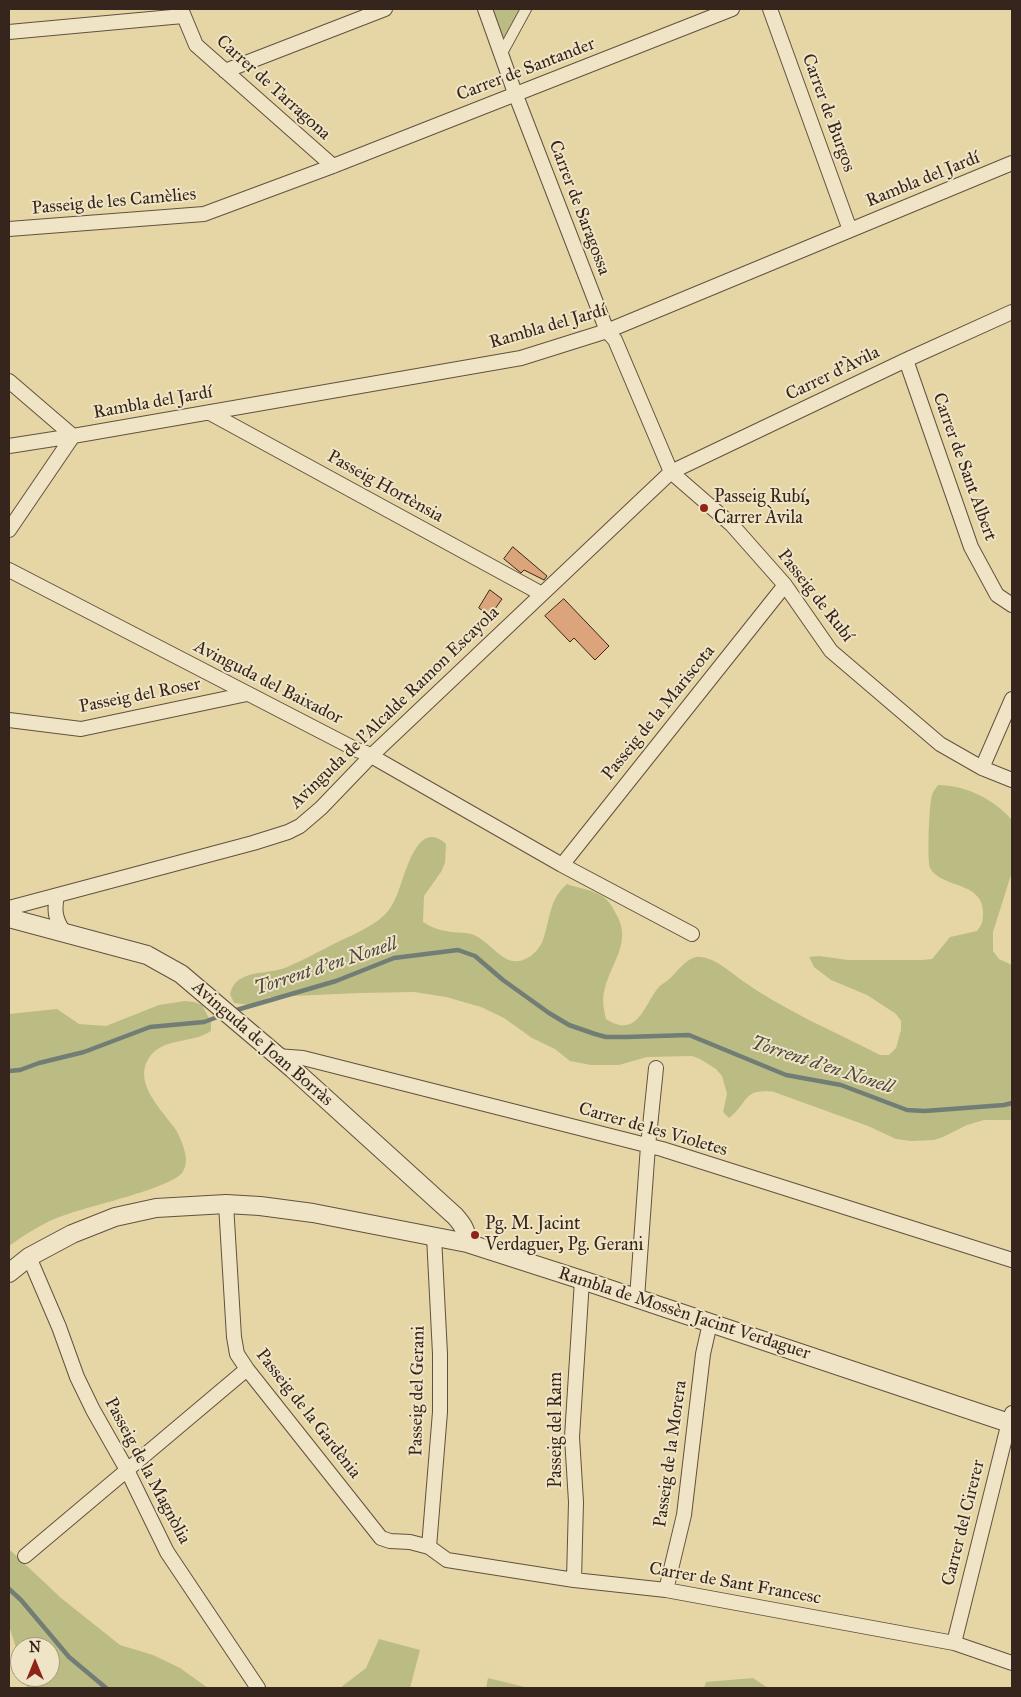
<!DOCTYPE html>
<meta charset="utf-8">
<style>
body{margin:0}
#map{position:relative;width:1021px;height:1697px;overflow:hidden;background:#e6d6a6;font-family:"IM FELL Great Primer",serif}
canvas{display:block}
.frame{position:absolute;inset:0;border:10px solid #36251c;pointer-events:none}
.north{position:absolute;left:10px;top:1637px;width:50px;height:50px;box-sizing:border-box;background:#efe4c5;border:1px solid #a59881;border-radius:50%;rotate:0deg;font-size:14px;font-weight:700;line-height:20px;text-align:center;color:#36251c}
.north::after{content:'';display:block;margin:auto;width:18px;height:22px;background:#8f2418;clip-path:polygon(50% 0,100% 100%,50% 72%,0 100%)}
</style>
<div id="map">
<canvas width="1021" height="1697"></canvas>
<div class="frame"></div>
<div class="north">N</div>
</div>
<script>
const g = document.querySelector('canvas').getContext('2d');
g.lineJoin = 'round';
function fillPath(path, color) {
  g.fillStyle = color;
  g.fill(path, 'evenodd');
}
function stroke(path, color, width, dash) {
  g.strokeStyle = color;
  g.lineWidth = width;
  g.lineCap = dash ? 'butt' : 'round';
  g.setLineDash(dash || []);
  g.stroke(path);
}
function label(font, color, halo, rows, align = 'center') {
  g.font = font + ' "IM FELL Great Primer",serif';
  g.lineWidth = 4;
  g.setLineDash([]);
  g.textBaseline = 'middle';
  g.strokeStyle = halo;
  g.fillStyle = color;
  for (const [text, x, y, turn = 0] of rows) {
    g.save();
    g.translate(x, y);
    g.rotate((+turn || 0) * Math.PI / 180);
    g.textAlign = isNaN(turn) ? turn : align;
    if (halo) g.strokeText(text, 0, 0);
    g.fillText(text, 0, 0);
    g.restore();
  }
}
const green = new Path2D(`
 M485 9H526L502 53Z
 M938 785C965 785 994 799 1012 820V872L993 932V951L999 959 1012 965V1120H984L967 1125 943 1137 934 1140 911 1141 896 1139 868 1126 774 1092C742 1088 749 1103 729 1118L723 1112 727 1094 722 1076 716 1069 700 1059 692 1056 647 1057 619 1065H591L570 1061 555 1049 532 1038 504 1018 481 1007 446 997 414 992 360 993 270 997 250 1005 234 1003 230 994C232 987 234 983 240 979 253 971 271 973 285 968 299 962 312 955 326 948 344 938 363 932 380 919 388 913 393 904 397 895 405 876 417 817 446 844L445 863 441 872 424 896 423 922C432 928 442 931 452 932 458 933 465 932 471 934 486 938 499 959 513 961 526 963 539 951 543 940 550 920 549 899 567 884 577 888 590 889 600 895 607 898 612 906 615 912 634 942 610 963 604 992 602 1001 604 1010 606 1019 637 1039 643 1007 658 988 660 985 664 983 667 981 676 974 684 960 696 957 711 955 729 971 740 979 783 1010 833 1031 880 1055H889L896 1048 901 1030V1021L896 1014 867 995 831 980 814 967 809 957 819 956 848 960H922L932 959 950 937 977 931C982 925 983 921 983 913 983 884 951 888 935 874 933 873 932 871 930 868 927 861 929 804 932 795 933 791 936 788 938 785Z
 M185 1001 194 1002 202 1005 211 1022V1031C194 1043 166 1038 152 1054 130 1079 160 1108 174 1127 180 1136 185 1148 186 1159 186 1164 185 1169 182 1173 168 1189 89 1206 65 1215 44 1222 26 1234 9 1246V1014L57 1009 79 1024 106 1026 159 1005Z
 M9 1549 61 1598 120 1645 153 1655 180 1668 208 1688H27L25 1677H50V1647H20V1660L9 1626Z
 M379 1639 420 1650 410 1688H340L366 1668Z
 M488 1678 529 1688H486Z
 M753 1678 768 1688H704L706 1682Z`);
const stream = new Path2D(`
 M233 1011 336 981 394 958 458 950 475 956 503 980 549 1013 569 1025 595 1034 606 1037H626L689 1035 786 1075 841 1085 907 1110 925 1111 1004 1105 1012 1103
 M9 1071 20 1070 39 1063 84 1052 150 1027 204 1022 223 1015
 M9 1589 21 1600 69 1657 106 1688`);
const building = new Path2D(`
 M513 547 547 576 544 580 524 570 521 573 504 559Z
 M490 590 502 599 490 616 479 608Z
 M564 599 609 646 595 660 574 638 570 642 545 616Z`);
const pedestrian = new Path2D(`
 M502 53 526 9`);
const minor = new Path2D(`
 M181 9 196 45 333 166
 M485 9 515 93 607 331 615 340 671 472 732 525 785 585 831 651 940 744 982 768 1012 780
 M770 9 850 230
 M9 32 183 16
 M225 71 385 9
 M9 229 204 214 333 166 732 9
 M906 360 971 547 997 595 1012 605
 M9 381 73 436 9 530
 M210 413 542 594
 M9 446 73 436 521 358 607 331 1012 163
 M9 570 357 750 366 753 562 865 692 934
 M9 720 81 729 247 694
 M982 768 1012 699
 M562 865 785 585
 M57 896C54 910 55 919 64 932
 M9 908 253 843 288 832 300 826 321 808 371 756 671 472 906 360 1012 312
 M277 1056 303 1058 662 1149 1012 1260
 M226 1204 234 1337 237 1354 247 1369 381 1538 390 1541 410 1542 429 1547 447 1560 574 1580 666 1590 954 1643 1012 1663
 M29 1257 59 1327 77 1377 93 1410 127 1470 167 1552 258 1688
 M637 1298 648 1146 656 1068
 M429 1547 440 1412V1354L434 1236
 M25 1556 247 1369
 M574 1580 576 1502 572 1437 582 1280
 M666 1590 684 1515 703 1354 710 1323
 M954 1643 1006 1434 1012 1413`);
const tertiary = new Path2D(`
 M9 918 147 955 181 974 293 1069 455 1216C463 1225 467 1231 467 1243
 M9 1273 29 1257 72 1234 115 1217 156 1208 226 1204 260 1206 313 1213 467 1243 582 1280 1012 1424`);
const markers = [
 [704,508,5,"#8f2418"],
 [475,1235,5,"#8f2418"]
];
const streetNames = [
 ["Carrer de Santander",526,70,-21],
 ["Carrer de Tarragona",273,88,42],
 ["Carrer de Burgos",828,113,70],
 ["Rambla del Jardí",923,180,-22],
 ["Passeig de les Camèlies",114,202,-5],
 ["Carrer de Saragossa",579,208,69],
 ["Rambla del Jardí",548,327,-16],
 ["Carrer d'Àvila",833,374,-26],
 ["Rambla del Jardí",153,403,-10],
 ["Carrer de Sant Albert",964,467,70],
 ["Passeig Hortènsia",385,487,29],
 ["Passeig de Rubí",815,596,52],
 ["Avinguda del Baixador",268,683,27],
 ["Passeig del Roser",140,696,-11],
 ["Avinguda de l'Alcalde Ramon Escayola",395,708,-44],
 ["Passeig de la Mariscota",659,713,-51],
 ["Avinguda de Joan Borràs",262,1044,41],
 ["Carrer de les Violetes",653,1130,16],
 ["Rambla de Mossèn Jacint Verdaguer",684,1314,18],
 ["Passeig del Gerani",418,1391,-89],
 ["Passeig de la Gardènia",308,1414,52],
 ["Passeig del Ram",557,1430,-90],
 ["Passeig de la Morera",671,1454,-82],
 ["Passeig de la Magnòlia",147,1471,62],
 ["Carrer del Cirerer",964,1523,-76],
 ["Carrer de Sant Francesc",735,1584,10]
];
const poiNames = [
 ["Passeig Rubí,",714,498],
 ["Carrer Àvila",714,519],
 ["Pg. M. Jacint",485,1225],
 ["Verdaguer, Pg. Gerani",485,1246]
];
const waterNames = [
 ["Torrent d'en Nonell",326,967,-18],
 ["Torrent d'en Nonell",822,1066,18]
];
fillPath(green, '#bbbc83');
stroke(stream, '#717d75', 4.5);
fillPath(building, '#dca47a');
stroke(building, '#36251c', 1);
stroke(pedestrian, '#62513e', 12);
stroke(minor, '#62513e', 16);
stroke(tertiary, '#62513e', 20);
stroke(pedestrian, '#efe4c5', 10);
stroke(minor, '#efe4c5', 14);
stroke(tertiary, '#efe4c5', 18);
for (const [x, y, r, color] of markers) {
  const dot = new Path2D();
  dot.arc(x, y, r, 0, 2 * Math.PI);
  g.fillStyle = color;
  g.fill(dot);
  stroke(dot, '#efe4c5', 2);
}
label('18px', '#36251c', '#efe4c5', streetNames);
label('18px', '#36251c', '#efe4c5', poiNames, 'left');
label('italic 19px', '#4f4a41', '#efe4c5', waterNames);
</script>
